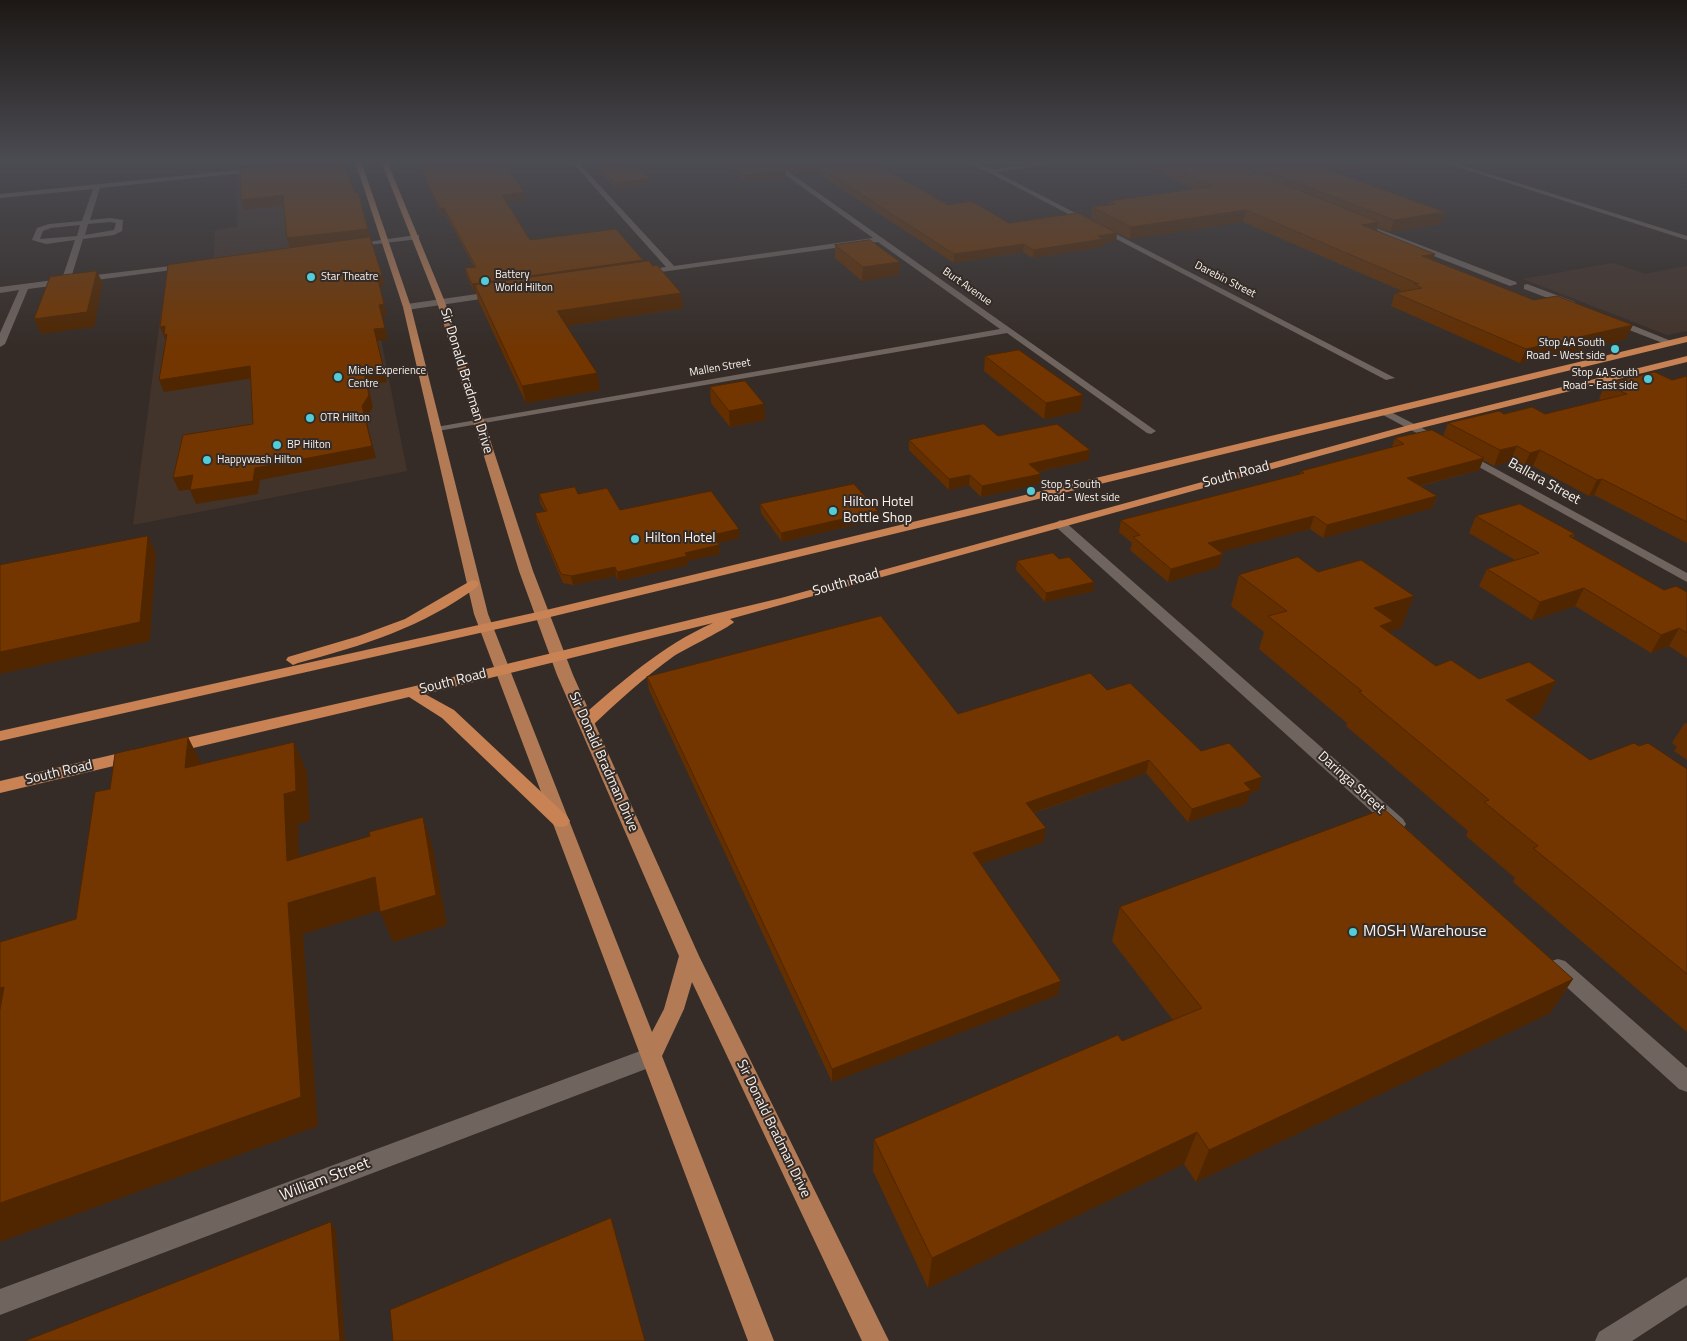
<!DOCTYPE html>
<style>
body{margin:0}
canvas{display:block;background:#352c27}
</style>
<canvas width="1687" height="1341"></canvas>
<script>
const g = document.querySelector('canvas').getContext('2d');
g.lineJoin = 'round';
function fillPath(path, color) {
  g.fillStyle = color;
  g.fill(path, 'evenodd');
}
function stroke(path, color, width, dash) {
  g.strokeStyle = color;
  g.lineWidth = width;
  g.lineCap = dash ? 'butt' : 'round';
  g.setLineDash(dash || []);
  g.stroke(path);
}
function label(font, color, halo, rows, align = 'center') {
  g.font = font + ' "Titillium Web",sans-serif';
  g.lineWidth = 4;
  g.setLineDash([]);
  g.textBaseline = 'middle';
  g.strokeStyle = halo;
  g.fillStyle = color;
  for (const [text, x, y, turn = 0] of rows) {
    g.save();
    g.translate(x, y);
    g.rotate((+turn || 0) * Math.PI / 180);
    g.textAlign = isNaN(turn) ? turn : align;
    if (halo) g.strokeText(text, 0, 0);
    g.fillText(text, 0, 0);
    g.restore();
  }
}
const built = new Path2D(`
 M276 168 374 304 407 471 133 525 162 305 212 299 215 230 237 227 236 172Z
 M1613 263 1645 274 1687 266V331L1667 335 1523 279Z`);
const minor = new Path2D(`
 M571 161H577L674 266 873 238 766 161H773L1156 431 1151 434 1147 433 1007 333 432 432 431 430 436 427 1000 329 878 242 639 275V271L666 267Z
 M967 161C977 161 984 169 993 169 1018 168 1043 161 1068 161L996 172 1395 378 1386 380Z
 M1439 161H1448L1687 236V240Z
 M260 168 262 171 100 188 90 220 110 218 123 220 122 231 114 235 83 239 71 278 187 264 191 266 187 268 28 289 5 344 0 347V333L19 290 0 293V287L62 279 75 240 46 244 32 240 37 228 49 224 82 221 93 189 0 198V194ZM110 222 116 223 114 230 85 235 88 224ZM80 225 77 236 40 239 43 231 51 228Z
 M1358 221 1516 282 1517 284 1510 286 1355 225 1354 223Z
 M416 235H419V239L351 247 347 245Z
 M1527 284 1575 302 1576 304 1569 306 1524 289V285Z
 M498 291 502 294 501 296 407 310 403 307 407 304Z
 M1611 319H1617L1676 343 1668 345 1611 323Z
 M1387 410 1445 440 1447 442 1441 445 1437 444 1383 415V411Z
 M1463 451 1687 573V582L1459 456V452Z
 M1060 520 1064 521 1403 819 1406 824 1403 829 1397 830 1391 829 1056 527 1054 524Z
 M1558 959 1565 961 1687 1068V1092L1679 1089 1551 973 1548 967 1551 961Z
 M651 1047 659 1050 662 1057 659 1064 0 1315V1289Z
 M1687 1277V1305L1632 1341H1595L1599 1332Z`);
const primary = new Path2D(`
 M355 161H361L411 307 488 614 652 1032 664 1009 679 956 557 675 519 571 437 302 381 161H387L445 302 533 571 573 675 699 956 889 1341H862L692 982 684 1009 662 1056 774 1341H748L474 614 403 307Z`);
const trunk = new Path2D(`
 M1687 336V342L542 619 0 741V731L542 611Z
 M1687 356V362L1417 429 730 619 734 622C730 627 685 649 674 656 645 677 618 701 592 726H580L578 722 580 718C621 682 663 645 713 623L425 694 454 710 567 816 570 821 567 826 561 827 555 826 442 718 409 697 172 753 166 751 164 747 166 743 172 741 411 687 781 598 1409 425Z
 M472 580 477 581 479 584 477 587C423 627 362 646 298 663L293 665 286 660 288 657 359 636 405 619Z
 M133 750 139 752 141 756 139 760 0 793V781Z`);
const wall = new Path2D(`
 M416 161H502L524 192 525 200 506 202 530 240 643 262 653 266 681 293 683 308 566 326 600 390 526 403 478 300 476 292H474L467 276 465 268 474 267 446 215 442 216Z
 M590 161H630L650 179 651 185 616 189Z
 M719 161H772L786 178 746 182Z
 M776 161H871L948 205 1009 223 1117 233 1116 241 1103 243 1102 247 1033 258 1023 252 954 263 819 174 798 176Z
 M1137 161H1416L1415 163 1339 174 1441 224 1390 232 1378 227 1377 230 1432 260 1626 339 1520 363 1391 306 1395 293 1402 291 1243 222 1130 239 1091 219 1092 207 1109 205V201L1194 189 1149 169V166Z
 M835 245 899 275 862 281 835 258Z
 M985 356 1081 411 1044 419 984 371Z
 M1687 376V543L1594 495 1589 496 1533 466 1523 468 1510 461 1494 466 1483 460 1479 470 1420 486 1437 496 1432 508 1323 538 1310 529 1220 552 1223 554 1219 567 1168 582 1130 550 1132 543 1119 532 1121 520 1300 474 1301 471 1392 447 1395 438 1443 436 1448 423 1504 414H1545L1601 400 1599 399 1605 384 1672 380Z
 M710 387 764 404 765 420 730 427 711 403Z
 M998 436 1088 460 1038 472 1039 484 981 497 969 485 949 490 909 450V440Z
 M539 494H578L620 510 739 529V538L718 543 720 554 687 561 688 565 618 581 616 576 573 585 563 583 537 522 535 513 545 511 540 503Z
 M760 504 878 519 782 542 761 513Z
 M1476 516 1575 534 1573 538 1664 590 1687 592V658L1669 646 1651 653 1575 606 1532 620 1479 586 1487 569 1515 560 1469 533Z
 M1059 559 1094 582 1093 591 1045 602 1016 570 1017 561Z
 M1239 575 1401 628 1390 631 1389 632 1436 666 1479 679 1556 681 1539 714 1530 717 1590 760 1639 746 1687 769V1032L1513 882 1515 878 1466 836 1468 831 1346 726 1347 723 1259 649 1264 632 1231 606Z
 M647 677 958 714 1107 690 1201 751 1262 777 1258 791 1250 793 1246 804 1188 822 1146 773 1034 813 1044 842 981 864 1058 995 832 1082 649 690Z
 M1687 723V760L1674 751 1677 747 1672 743 1684 724Z
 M1120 907 1573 979 1550 1013 1196 1182 1184 1164 928 1288 873 1171 874 1139 1122 1041 1173 1020 1112 941Z`);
const shadedWall = new Path2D(`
 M140 161H154L141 162Z
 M264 161H320L265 165Z
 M1356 161H1416L1415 163 1315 177 1318 166Z
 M819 167V174L798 176V169Z
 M786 170V178L746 182 745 175Z
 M650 179 651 185 616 189 615 183Z
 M524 192 525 200 503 202 502 195Z
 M283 195 286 205 244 210 241 200Z
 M440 208H444L446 215 442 216Z
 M1246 210 1243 222 1130 239 1131 227Z
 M1445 212 1441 224 1390 232 1394 220Z
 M1379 222 1375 234 1362 225Z
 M368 229 371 239 290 249 287 238Z
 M1117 233 1116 241 1103 243 1102 247 1033 258V250L1098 236Z
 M1024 244 1023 252 954 263V254Z
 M1435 254 1430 266 1422 256Z
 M643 260 644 268 475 285 476 292H474L472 284Z
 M900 262 899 275 862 281 863 267Z
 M97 271 103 284 94 327 41 334 34 319Z
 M382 275 385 286H380L387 315 382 316 388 339 377 341 387 382 368 385 373 407 366 419 376 458 260 480 258 494 196 504 190 490 255 468 362 406 364 373 374 329 379 305 377 276Z
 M681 293 683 308 559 327 557 311Z
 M1633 325 1626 339 1520 363 1526 349Z
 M165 326 169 338 168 346 160 327Z
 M250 366 254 378 164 392 159 380Z
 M597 373 600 390 526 403 522 386Z
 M1083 395 1081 411 1044 419 1046 403Z
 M764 404 765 420 730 427 729 411Z
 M1517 446 1510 461 1494 466 1500 450Z
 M1090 450 1088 460 1028 474 1029 464Z
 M1540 450 1533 466 1523 468 1530 453Z
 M1484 458 1479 470 1402 490 1407 478Z
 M1041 474 1039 484 981 497 982 486Z
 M193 475 199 488 179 491 173 478Z
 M970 475 969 485 949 490V479Z
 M1602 479 1594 495 1589 496 1597 480Z
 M1437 496 1432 508 1323 538 1327 525Z
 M878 511V519L782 542 781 533Z
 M1314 516 1310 529 1205 556 1208 543Z
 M739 529V538L713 544 712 535Z
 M148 536 156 554 150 641 0 674V652Z
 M719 545 720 554 687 561 688 565 618 581 617 572 685 553Z
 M1223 554 1219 567 1168 582 1171 569Z
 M615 567 616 576 573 585 571 576Z
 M1094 582 1093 591 1045 602 1046 593Z
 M1584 588 1575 606 1532 620 1540 602Z
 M1414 596 1401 628 1390 631 1381 654 1374 608Z
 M1679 628 1669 646 1651 653 1661 635Z
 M1556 681 1539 714 1489 733 1506 700Z
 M188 737 203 767 185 768Z
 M294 742 307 772 310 821 298 824 301 892 287 861 284 794Z
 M1149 760 1146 773 1024 816 1026 803Z
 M1262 777 1258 791 1250 793 1246 804 1188 822 1192 809 1244 783Z
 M423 817 433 848 447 925 393 942 380 912Z
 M1046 828 1044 842 972 867 973 853Z
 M375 877 388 908 303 934 318 1126 0 1242V1203L288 903Z
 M1573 979 1550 1013 1196 1182 1209 1150Z
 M1061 981 1058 995 832 1082V1069Z
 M4 987 0 1026V988Z
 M1197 1132 1184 1164 928 1288 932 1258Z
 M331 1222 336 1231 345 1341H340Z`);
const building = new Path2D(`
 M281 161H343L355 193 358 192 368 229 287 238 283 195 241 200 240 168 264 166 263 163Z
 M418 161H502L524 192 502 195 530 240 616 229 643 260 472 284 465 268 476 267 444 208H440Z
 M595 161H630L650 179 615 183Z
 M727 161H772L786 170 745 175Z
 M786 161H871L948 205 971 201 1009 223 1078 213 1117 233 1098 236 1103 239 1033 250 1024 244 954 254 819 167 798 169Z
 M1158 161H1225L1379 222 1362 225 1435 254 1422 256 1534 300 1557 296 1633 325 1526 349 1395 293 1422 288 1414 284H1419L1246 210 1131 227 1092 207 1115 204 1109 201 1214 186Z
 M1241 161H1356L1318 166 1445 212 1394 220Z
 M370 237 382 275 377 276 384 304 379 305 385 328 374 329 384 370 364 373 369 395 362 406 372 446 255 468 253 481 190 490 193 475 173 478 183 435 253 424 250 366 159 380 167 334 164 335 165 326 160 327 168 265Z
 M870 240 900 262 863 267 835 245Z
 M649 261 653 266 657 265 681 293 557 311 597 373 522 386 475 285Z
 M97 271 87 312 34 319 50 277Z
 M1019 350 1083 395 1046 403 985 356Z
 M1655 372 1672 380 1687 376V522L1602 479 1597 480 1540 450 1530 453 1517 446 1500 450 1448 423 1499 411 1504 414 1532 407 1545 414 1627 394 1605 384Z
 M745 381 764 404 729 411 710 387Z
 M984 424 998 436 1057 424 1090 450 1029 464 1041 474 982 486 970 475 949 479 909 440Z
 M1432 430 1484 458 1407 478 1437 496 1327 525 1314 516 1208 543 1223 554 1171 569 1133 537 1140 535 1121 520 1304 473 1301 471 1404 444 1395 438Z
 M854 484 878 511 781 533 760 504Z
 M575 487 578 494 607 488 620 510 711 491 739 529 712 535 719 545 685 553 687 556 617 572 615 567 571 576 561 574 535 513 547 511 539 494Z
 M1520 504 1575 534 1569 536 1664 590 1676 586 1687 592V633L1679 628 1661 635 1584 588 1540 602 1487 569 1539 553 1476 516Z
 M148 536 140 622 0 652V565Z
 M1053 553 1059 559 1069 557 1094 582 1046 593 1017 561Z
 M1298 557 1318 572 1361 560 1414 596 1374 608 1393 621 1380 626 1436 666 1451 660 1479 679 1529 662 1556 681 1506 700 1590 760 1634 743 1639 746 1648 743 1687 769V974L1533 848 1538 846 1484 802 1489 800 1359 692 1362 691 1268 616 1287 611 1239 575Z
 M881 616 958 714 1090 673 1107 690 1130 683 1201 751 1229 743 1262 777 1244 783 1251 790 1192 809 1149 760 1026 803 1046 828 973 853 1061 981 832 1069 647 677Z
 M188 737 185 768 294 742 296 791 284 794 287 861 370 836 369 832 423 817 436 895 380 912 375 877 288 903 301 1097 0 1203V1010L4 987 0 988V942L76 919 95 792 110 789 115 754Z
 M1384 809 1573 979 1209 1150 1197 1132 932 1258 874 1139 1118 1035 1122 1041 1202 1008 1120 907Z
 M611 1218 645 1341H393L390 1310Z
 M331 1222 340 1341H25Z`);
const markers = [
 [311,277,5,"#52ccd6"],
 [485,281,5,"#52ccd6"],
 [1615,349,5,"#52ccd6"],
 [338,377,5,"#52ccd6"],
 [1648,379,5,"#52ccd6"],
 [310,418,5,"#52ccd6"],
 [277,445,5,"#52ccd6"],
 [207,460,5,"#52ccd6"],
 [1031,491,5,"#52ccd6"],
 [833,511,5,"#52ccd6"],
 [635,539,5,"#52ccd6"],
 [1353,932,5,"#52ccd6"]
];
const farPoinames = [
 ["Battery",495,275],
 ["World Hilton",495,288],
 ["Star Theatre",321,277],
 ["Stop 4A South",1605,343,"right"],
 ["Road - West side",1605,356,"right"],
 ["Miele Experience",348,371],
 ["Centre",348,384],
 ["Stop 4A South",1638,373,"right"],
 ["Road - East side",1638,386,"right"],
 ["OTR Hilton",320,418],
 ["BP Hilton",287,445],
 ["Happywash Hilton",217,460],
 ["Stop 5 South",1041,485],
 ["Road - West side",1041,498]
];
const farStreetnames = [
 ["Darebin Street",1225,280,27],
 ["Burt Avenue",967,287,35],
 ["Mallen Street",720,368,-10]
];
const streetNames = [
 ["Sir Donald Bradman Drive",466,381,73],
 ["South Road",1236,475,-15],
 ["Ballara Street",1544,482,29],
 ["South Road",846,583,-16],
 ["South Road",453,682,-14],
 ["Sir Donald Bradman Drive",603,762,66],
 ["South Road",59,773,-13],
 ["Daringa Street",1351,783,42],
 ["Sir Donald Bradman Drive",773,1129,64]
];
const poiNames = [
 ["Hilton Hotel",843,503],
 ["Bottle Shop",843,519],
 ["Hilton Hotel",645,539]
];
const nearPoinames = [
 ["MOSH Warehouse",1363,932]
];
const nearStreetnames = [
 ["William Street",325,1180,-21]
];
fillPath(built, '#43342b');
fillPath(minor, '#6f645e');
fillPath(primary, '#b27b56');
fillPath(trunk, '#c88254');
fillPath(wall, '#632e00');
fillPath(shadedWall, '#502600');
fillPath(building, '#733600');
stroke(building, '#502600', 1);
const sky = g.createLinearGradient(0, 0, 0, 349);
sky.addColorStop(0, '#1d1815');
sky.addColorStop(0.46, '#4b4b52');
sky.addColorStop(1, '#4b4b5200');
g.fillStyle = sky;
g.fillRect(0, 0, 1687, 349);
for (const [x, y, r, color] of markers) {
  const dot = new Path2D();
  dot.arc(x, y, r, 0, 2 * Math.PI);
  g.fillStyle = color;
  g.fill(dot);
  stroke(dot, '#352c27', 2);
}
label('11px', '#f8f2ee', '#352c27', farPoinames, 'left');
label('11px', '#f8f2ee', '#352c27', farStreetnames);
label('14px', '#f8f2ee', '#352c27', streetNames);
label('14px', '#f8f2ee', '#352c27', poiNames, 'left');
label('16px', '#f8f2ee', '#352c27', nearPoinames, 'left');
label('16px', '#f8f2ee', '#352c27', nearStreetnames);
</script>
